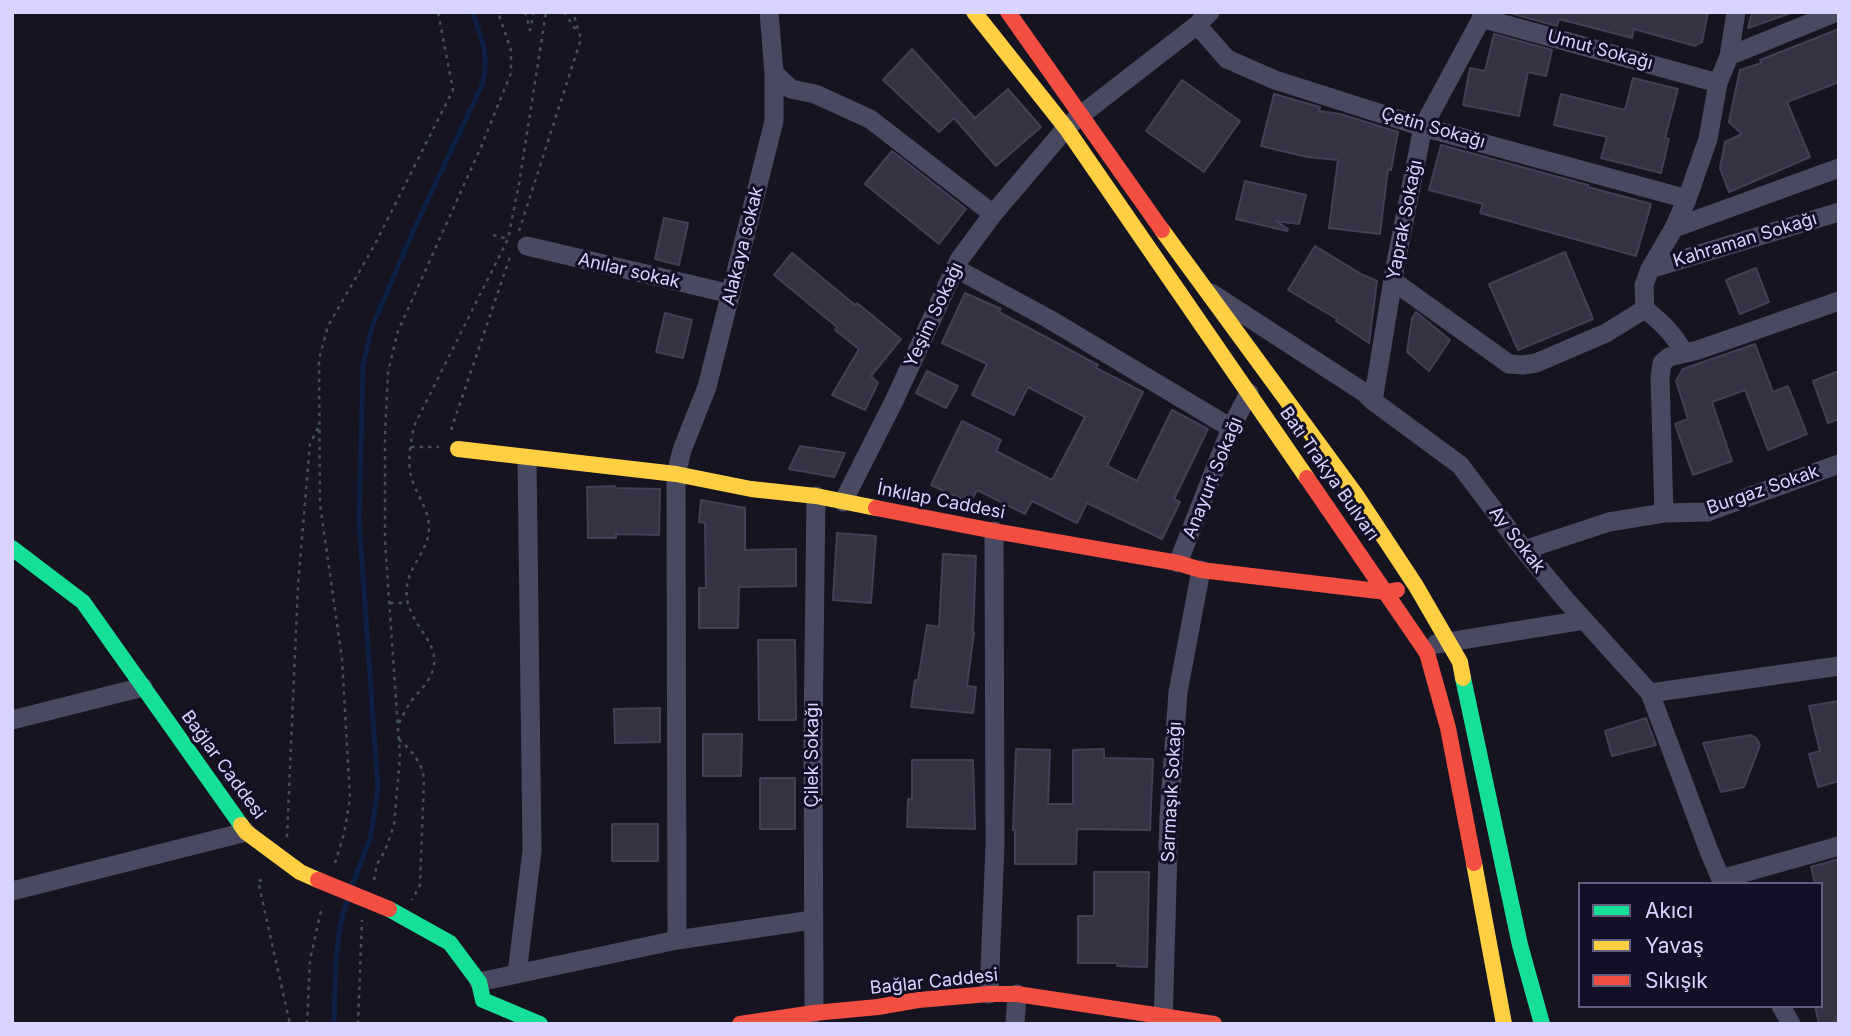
<!DOCTYPE html>
<meta charset="utf-8">
<style>
body{margin:0}
#map{position:relative;width:1851px;height:1036px;overflow:hidden;background:#161421;font-family:Inter,sans-serif}
canvas{display:block}
.frame{position:absolute;inset:0;border:14px solid #d9d4ff;pointer-events:none}
.legend{position:absolute;left:1578px;top:882px;width:245px;height:126px;box-sizing:border-box;background:#130f26;border:2px solid #625e7d;margin:0;padding:9px 12px;list-style:none;font-size:21px;color:#d9d4ff}
.legend li{display:flex;align-items:center;gap:14px;height:35px}
.legend b{width:35px;border:2px solid #625e7d}
</style>
<div id="map">
<canvas width="1851" height="1036"></canvas>
<div class="frame"></div>
<ul class="legend">
<li><b style="height:9px;background:#16e098"></b>Akıcı</li>
<li><b style="height:9px;background:#ffcf43"></b>Yavaş</li>
<li><b style="height:9px;background:#f24e42"></b>Sıkışık</li>
</ul>
</div>
<script>
const g = document.querySelector('canvas').getContext('2d');
g.lineJoin = 'round';
function stroke(path, color, width, dash) {
  g.strokeStyle = color;
  g.lineWidth = width;
  g.lineCap = dash ? 'butt' : 'round';
  g.setLineDash(dash || []);
  g.stroke(path);
}
function fillPath(path, color) {
  g.fillStyle = color;
  g.fill(path, 'evenodd');
}
function label(font, color, halo, rows, align = 'center') {
  g.font = font + ' Inter,sans-serif';
  g.lineWidth = 6;
  g.setLineDash([]);
  g.textBaseline = 'middle';
  g.strokeStyle = halo;
  g.fillStyle = color;
  for (const [text, x, y, turn = 0] of rows) {
    g.save();
    g.translate(x, y);
    g.rotate((+turn || 0) * Math.PI / 180);
    g.textAlign = isNaN(turn) ? turn : align;
    if (halo) g.strokeText(text, 0, 0);
    g.fillText(text, 0, 0);
    g.restore();
  }
}
const stream = new Path2D(`
 M352 886 370 839 378 789 359 520 363 365 372 327 415 227 482 85C490 56 482 39 472 12
 M334 1024C336 983 333 938 348 899`);
const building = new Path2D(`
 M1506 12H1708L1702 42 1695 46 1634 29 1632 38 1559 19 1557 26Z
 M1752 12H1788V14L1748 28Z
 M1839 29V82L1787 102 1810 157 1729 192 1720 168 1725 142 1742 134 1729 122 1740 70 1761 63 1760 60Z
 M1494 34 1552 50 1546 76 1528 72 1519 116 1463 105 1470 68 1485 71Z
 M912 49 975 118 1008 89 1041 127 996 166 954 118 939 132 883 80Z
 M1633 78 1678 89 1665 138 1669 139 1661 173 1601 158 1607 137 1554 125 1561 94 1625 110Z
 M1182 80 1240 121 1204 172 1146 131Z
 M1274 94 1320 107 1319 111 1340 114 1398 132 1391 170 1388 169 1380 234 1329 228 1338 160 1307 157 1261 146Z
 M1441 145 1588 185V187L1651 204 1636 256 1480 213 1483 204 1429 190Z
 M892 151 966 209 939 244 865 184Z
 M1245 181 1306 195 1299 224 1276 221 1288 229 1287 231 1236 219Z
 M664 218 688 223 679 265 655 259Z
 M1315 246 1363 275 1377 281 1369 343 1336 321 1337 319 1288 290Z
 M1565 252 1593 319 1518 350 1489 284Z
 M792 253 855 305 857 303 901 339 871 376 878 383 865 410 832 395 859 349 835 330 837 327 774 275Z
 M1756 268 1769 302 1740 314 1726 280Z
 M965 293 1001 309 999 312 1098 365 1096 368 1143 392 1107 466 1137 481 1172 410 1208 429 1174 499 1180 502 1162 539 1087 503 1077 523 1032 501 1025 514 977 490 970 503 931 485 962 421 1001 440 996 451 1052 480 1085 417 1028 387 1014 415 972 395 987 364 942 343Z
 M1416 312 1450 340 1429 371 1407 352 1412 318Z
 M665 313 692 320 683 358 656 352Z
 M1755 344 1773 392 1788 386 1807 434 1768 450 1745 390 1712 402 1732 461 1693 475 1675 424 1688 419 1676 381 1683 369Z
 M927 371 958 386 946 408 916 393Z
 M1839 371V419L1828 423 1813 381Z
 M800 446 845 453 834 477 789 469Z
 M615 486V488L660 489 659 535 616 534V538H588L587 487Z
 M701 500 745 508V550L796 549V586L739 587 738 628H699V588H706L705 523 699 522Z
 M837 533 876 536 871 603 833 600Z
 M943 554 976 556 973 632H974L967 686 976 687 973 713 911 707 915 680H918L927 625 939 627Z
 M758 640H795L796 720H759Z
 M1839 701V781L1818 787 1809 754 1820 751 1809 706Z
 M660 708V742L615 743 614 709Z
 M1646 718 1656 745 1612 756 1605 731Z
 M703 734H742L741 776H703Z
 M1751 735 1756 738 1760 745 1744 787 1721 792 1703 743Z
 M1016 749 1050 750 1048 804H1073V750L1104 749V758L1153 759 1150 830 1077 829 1076 864H1015V830H1013Z
 M912 760H973L975 829 907 827 908 799 912 800Z
 M760 778H795V829H760Z
 M612 824H658V861H612Z
 M1839 859V1021L1819 1024 1815 1006H1821V884H1815L1811 867Z
 M1094 872H1149L1147 967 1117 966 1118 963H1078V916H1094Z`);
const path = new Path2D(`
 M525 12 530 30 534 12
 M564 12 578 33
 M519 231 581 39 573 12
 M493 235 508 239
 M451 430 511 254
 M411 447H439
 M390 603H408
 M399 723C403 715 407 707 412 700 420 690 430 682 433 669 442 640 402 622 407 586 410 564 430 549 429 526 429 509 415 493 411 476 407 461 411 438 415 424L508 239 519 184 546 12
 M399 739C412 752 422 761 424 780L420 885 412 900
 M287 837 298 585 310 444 319 426
 M335 863 344 834 350 798 342 659 320 504 319 359 328 326 374 246 453 90 438 12
 M262 880 258 881 290 1024
 M374 880 377 864 385 851 394 825 400 757 385 541V435L388 372 398 331 481 147 511 73V50L498 12
 M307 1024 310 960 322 906
 M358 1024 362 920`);
const street = new Path2D(`
 M1481 18 1718 83
 M1197 25 1227 59 1275 80 1423 127 1687 199
 M1729 56 1837 12
 M774 73 791 89 815 94 870 119 993 214
 M1674 228 1839 168
 M527 246 731 294
 M955 268 1049 319 1231 428
 M1650 269 1839 212
 M1393 281 1509 364 1523 365 1536 363 1606 333 1645 309
 M1211 293 1365 393 1373 401 1460 465 1524 550 1565 599 1650 693 1709 851 1723 884
 M1684 353C1674 334 1662 323 1645 309L1644 285 1650 269 1674 228 1687 199 1708 139 1718 83 1729 56 1736 12
 M1373 401 1395 267 1423 127 1485 12
 M843 502 894 401 959 260 993 214 1066 128 1081 115 1197 25 1210 12
 M1664 513 1660 377 1662 363 1669 357 1698 350 1839 301
 M1524 550 1609 522 1664 513 1707 512 1839 464
 M1178 563 1231 428 1249 393
 M1436 644 1584 620
 M1650 693 1839 666
 M12 720 143 687
 M1721 879 1839 846
 M12 891 246 832
 M677 940 676 474 682 450 707 387 774 121V73L769 12
 M517 974 532 851 527 458
 M479 982 677 940 812 920
 M989 994 995 845 994 531
 M1781 1006 1791 1024
 M814 1013 813 735 816 496
 M1015 1024 1017 994
 M1163 1024 1169 817 1178 692 1201 570`);
const fast = new Path2D(`
 M12 548 83 602 241 825
 M1463 678 1520 945 1542 1024
 M389 909 450 943 479 982 483 1000 540 1024`);
const slow = new Path2D(`
 M974 12 1066 128 1307 478
 M1162 230 1356 495 1416 586 1460 662 1463 678
 M458 449 676 474 751 489 816 496 876 508
 M241 825 246 832 300 872 318 880
 M1474 863 1504 1024`);
const jam = new Path2D(`
 M1008 12 1162 230
 M1307 478 1427 653 1448 728 1474 863
 M876 508 994 531 1178 563 1201 570 1386 592 1397 590
 M740 1024 814 1013 878 1007 918 1000 989 994H1017L1214 1024`);
const jamBridge = new Path2D(`
 M318 880 389 909`);
const streetNames = [
 ["Umut Sokağı",1600,50,15],
 ["Çetin Sokağı",1433,128,16],
 ["Yaprak Sokağı",1405,220,-79],
 ["Kahraman Sokağı",1745,240,-17],
 ["Alakaya sokak",743,246,-76],
 ["Anılar sokak",629,271,13],
 ["Yeşim Sokağı",934,315,-65],
 ["Batı Trakya Bulvarı",1329,474,55],
 ["Anayurt Sokağı",1213,478,-68],
 ["Burgaz Sokak",1763,490,-19],
 ["İnkılap Caddesi",941,501,11],
 ["Ay Sokak",1517,540,52],
 ["Çilek Sokağı",813,755,-90],
 ["Bağlar Caddesi",223,765,54],
 ["Sarmaşık Sokağı",1172,792,-87],
 ["Bağlar Caddesi",934,982,-6]
];
stroke(stream, '#0d2144', 5);
fillPath(building, '#343243');
stroke(building, '#433f54', 2);
stroke(path, '#44505f', 2.5, [3.5, 5]);
stroke(street, '#4a4962', 19);
stroke(fast, '#16e098', 16);
stroke(slow, '#ffcf43', 16);
stroke(jam, '#f24e42', 16);
stroke(jamBridge, '#f24e42', 16);
label('18px', '#d9d4ff', '#130f26', streetNames);
</script>
